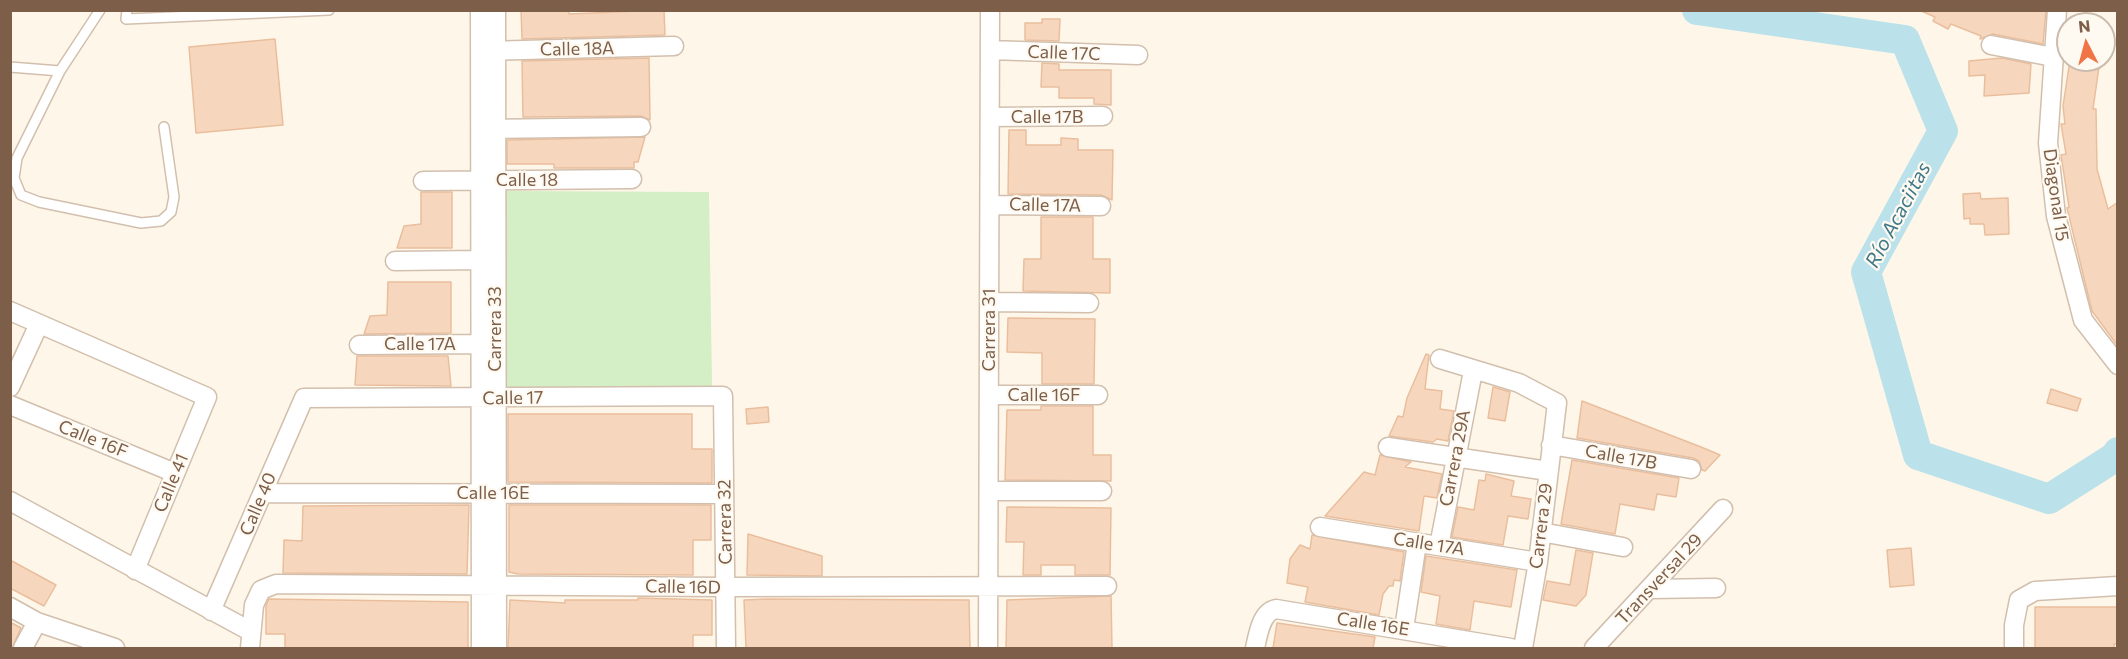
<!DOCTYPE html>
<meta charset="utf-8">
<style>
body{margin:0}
#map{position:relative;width:2128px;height:659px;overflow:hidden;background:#fef7e9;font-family:Commissioner,sans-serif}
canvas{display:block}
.frame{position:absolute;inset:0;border:12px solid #7c5e49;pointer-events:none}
.north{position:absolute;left:2056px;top:12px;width:60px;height:60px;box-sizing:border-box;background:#fffaf1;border:2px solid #cbbcae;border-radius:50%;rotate:354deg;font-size:16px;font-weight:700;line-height:24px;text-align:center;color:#7c5e49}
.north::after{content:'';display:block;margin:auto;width:21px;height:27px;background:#f07446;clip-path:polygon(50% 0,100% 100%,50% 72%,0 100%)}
</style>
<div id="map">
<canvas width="2128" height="659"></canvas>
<div class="frame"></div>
<div class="north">N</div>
</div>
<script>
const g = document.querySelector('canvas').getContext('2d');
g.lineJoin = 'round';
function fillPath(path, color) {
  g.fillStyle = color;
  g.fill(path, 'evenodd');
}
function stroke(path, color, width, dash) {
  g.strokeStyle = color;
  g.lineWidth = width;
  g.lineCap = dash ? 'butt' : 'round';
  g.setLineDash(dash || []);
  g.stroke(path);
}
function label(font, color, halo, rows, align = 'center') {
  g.font = font + ' Commissioner,sans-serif';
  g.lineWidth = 4.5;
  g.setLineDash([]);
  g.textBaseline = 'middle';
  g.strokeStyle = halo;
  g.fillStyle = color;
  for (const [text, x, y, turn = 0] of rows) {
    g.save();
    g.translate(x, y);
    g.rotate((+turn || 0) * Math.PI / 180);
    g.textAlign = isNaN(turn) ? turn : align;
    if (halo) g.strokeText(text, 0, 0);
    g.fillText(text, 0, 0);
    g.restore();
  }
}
const green = new Path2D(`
 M503 191 709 192 712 386 502 390Z`);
const river = new Path2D(`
 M1697 10 1905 40 1943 131 1866 272 1918 455 2049 499 2115 457 2118 452`);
const building = new Path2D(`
 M521 10H569V14L664 10 665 35 522 39Z
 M1919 10H2046L2043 44 1993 34 1980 39 1981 36 1951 24 1948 29 1933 21 1935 17Z
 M1042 19H1060L1059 41 1025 40V23H1042Z
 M275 39 283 125 196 133 189 47Z
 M649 58 650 120 641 116 523 117 522 61Z
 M2002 58 2031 64 2029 93 1984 96 1985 75 1969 76V61Z
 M2070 60H2100L2093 109H2096L2097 169 2108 209 2118 202V346L2092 311 2067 208 2069 207 2061 155 2066 154 2061 124H2065L2063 106Z
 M1042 63 1059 64V70H1111V105L1094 104V98H1059V87H1041Z
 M1009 130H1026V145H1061V138L1078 139V150H1113L1112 200 1101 195 1008 194Z
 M645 137 638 162H634V168H554V164H507V140Z
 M421 192H452V248H397L404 226 421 224Z
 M1980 193 1981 199 2008 198 2009 234 1985 235 1984 224H1970V218L1964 219 1963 194Z
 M1041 217H1093V259H1110V293L1023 291 1024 259H1041Z
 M388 282H451V333L364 334 370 316 387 315Z
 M1008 318 1095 319 1094 384H1042V353L1007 352Z
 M1426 354 1429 355 1425 389 1442 391 1440 409 1454 411 1448 441 1437 439 1433 442 1389 436 1398 416 1403 417 1407 398Z
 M357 356H448L451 386 355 385Z
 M1493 387 1510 392 1505 421 1488 418Z
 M2051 389 2081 399 2077 411 2047 403Z
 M1582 401 1701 447 1720 455 1705 471 1702 470 1699 461 1693 458 1577 438Z
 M1041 406H1093V455H1111V481L1005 480 1007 410H1041Z
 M768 407 769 422 747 424 746 409Z
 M508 414H692V449H712V483L508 482Z
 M1380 455 1411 462 1405 467 1442 474 1437 498 1424 496 1419 531 1325 516 1364 472 1375 475Z
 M1572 460 1679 478 1676 497 1657 494 1654 510 1620 504 1615 534 1561 524Z
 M1486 474 1514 481 1511 496 1531 499 1528 519 1508 516 1503 545 1452 537 1458 507 1474 510 1479 480 1485 481Z
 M469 505 467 574 283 573 284 540 302 541 303 506Z
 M509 505H711V540H693V575L518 574 509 572Z
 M1007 507 1111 508 1110 575H1075V565H1041V575H1023L1024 542H1006Z
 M748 534 822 556V576L747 575Z
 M1312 535 1404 552 1400 581 1394 580 1393 586H1389L1383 594 1379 615 1305 602 1308 587 1287 583 1290 559 1300 545 1310 549Z
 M1911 548 1914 585 1890 587 1887 550Z
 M1576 550 1593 553 1586 595 1576 606 1543 600 1547 581 1570 585Z
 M1426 556 1517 570 1511 607 1474 601 1470 630 1436 624 1440 596 1421 592Z
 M10 560 56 585 44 606 10 588Z
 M1111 596 1112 648H1006L1007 600Z
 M638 598 712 600V635H693V648H508L510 600 565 603V600H638Z
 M269 599 468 602V648H285V634H266V605Z
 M766 599 969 600 970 648H746L744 600Z
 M2035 607H2118V644H2114V648H2035Z
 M10 622 21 628 12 648H10Z
 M1277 623 1375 637 1373 648H1273Z`);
const service = new Path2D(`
 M100 10 60 71 17 158 14 178 21 195 39 202 141 223 161 221 171 212 174 197 164 127
 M127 10 126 19 329 10
 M10 67 60 71`);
const minor = new Path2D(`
 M480 10 481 648
 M496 10 497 648
 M2057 10 2048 143 2056 216 2083 320 2118 365
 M1991 45 2053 57
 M990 50 1138 55
 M485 51 674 46
 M990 117 1103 116
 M484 129 641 127
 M423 181 632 179
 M990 205 1101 206
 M395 261 479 260
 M989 302 1089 303
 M10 311 207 397 135 570
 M359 345 481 344
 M1440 359 1519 383 1557 403 1538 562 1523 648
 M10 387 39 324
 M989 395H1098
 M10 405 175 473
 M1551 445 1691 469
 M1388 447 1548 471
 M989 491H1102
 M263 493 724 494
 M10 501 250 631
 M1320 527 1538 562
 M1541 532 1623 547
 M1439 546 1473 371
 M1651 589 1716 588
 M10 607 37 622 115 648
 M211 611 304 398 723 396 726 648
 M1404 629 1417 543
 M23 648 37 622
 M250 648 254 605 261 590 276 584 726 587 1107 586
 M988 648 990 10
 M1255 648C1258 635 1261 612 1276 609L1511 648
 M1594 648 1723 509
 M2014 648V625L2019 600 2035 591 2118 586`);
const streetNames = [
 ["Calle 18A",577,49,-1],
 ["Calle 17C",1064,53,2],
 ["Calle 17B",1047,117],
 ["Calle 18",527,180],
 ["Diagonal 15",2056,195,82],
 ["Calle 17A",1045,205,1],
 ["Carrera 33",495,329,-90],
 ["Carrera 31",989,330,-90],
 ["Calle 17A",420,344],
 ["Calle 16F",1044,395],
 ["Calle 17",513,398,-1],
 ["Calle 16F",93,439,22],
 ["Calle 17B",1621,457,10],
 ["Carrera 29A",1455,458,-79],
 ["Calle 41",171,483,-67],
 ["Calle 16E",493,493],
 ["Calle 40",258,504,-67],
 ["Carrera 32",725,522,-91],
 ["Carrera 29",1541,526,-83],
 ["Calle 17A",1429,544,9],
 ["Transversal 29",1659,579,-47],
 ["Calle 16D",683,587,1],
 ["Calle 16E",1373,624,9]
];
const waterNames = [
 ["Río Acaciitas",1898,215,-62]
];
fillPath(green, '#d4eec5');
stroke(river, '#bbe1ea', 30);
fillPath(building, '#f6d7be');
stroke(building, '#eabe9d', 1.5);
stroke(service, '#d2bfad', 12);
stroke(minor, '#d2bfad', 21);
stroke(service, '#fff', 9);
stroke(minor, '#fff', 18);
label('18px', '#7c5e49', '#fffaf1', streetNames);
label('italic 20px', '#3e7989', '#fffaf1', waterNames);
</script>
